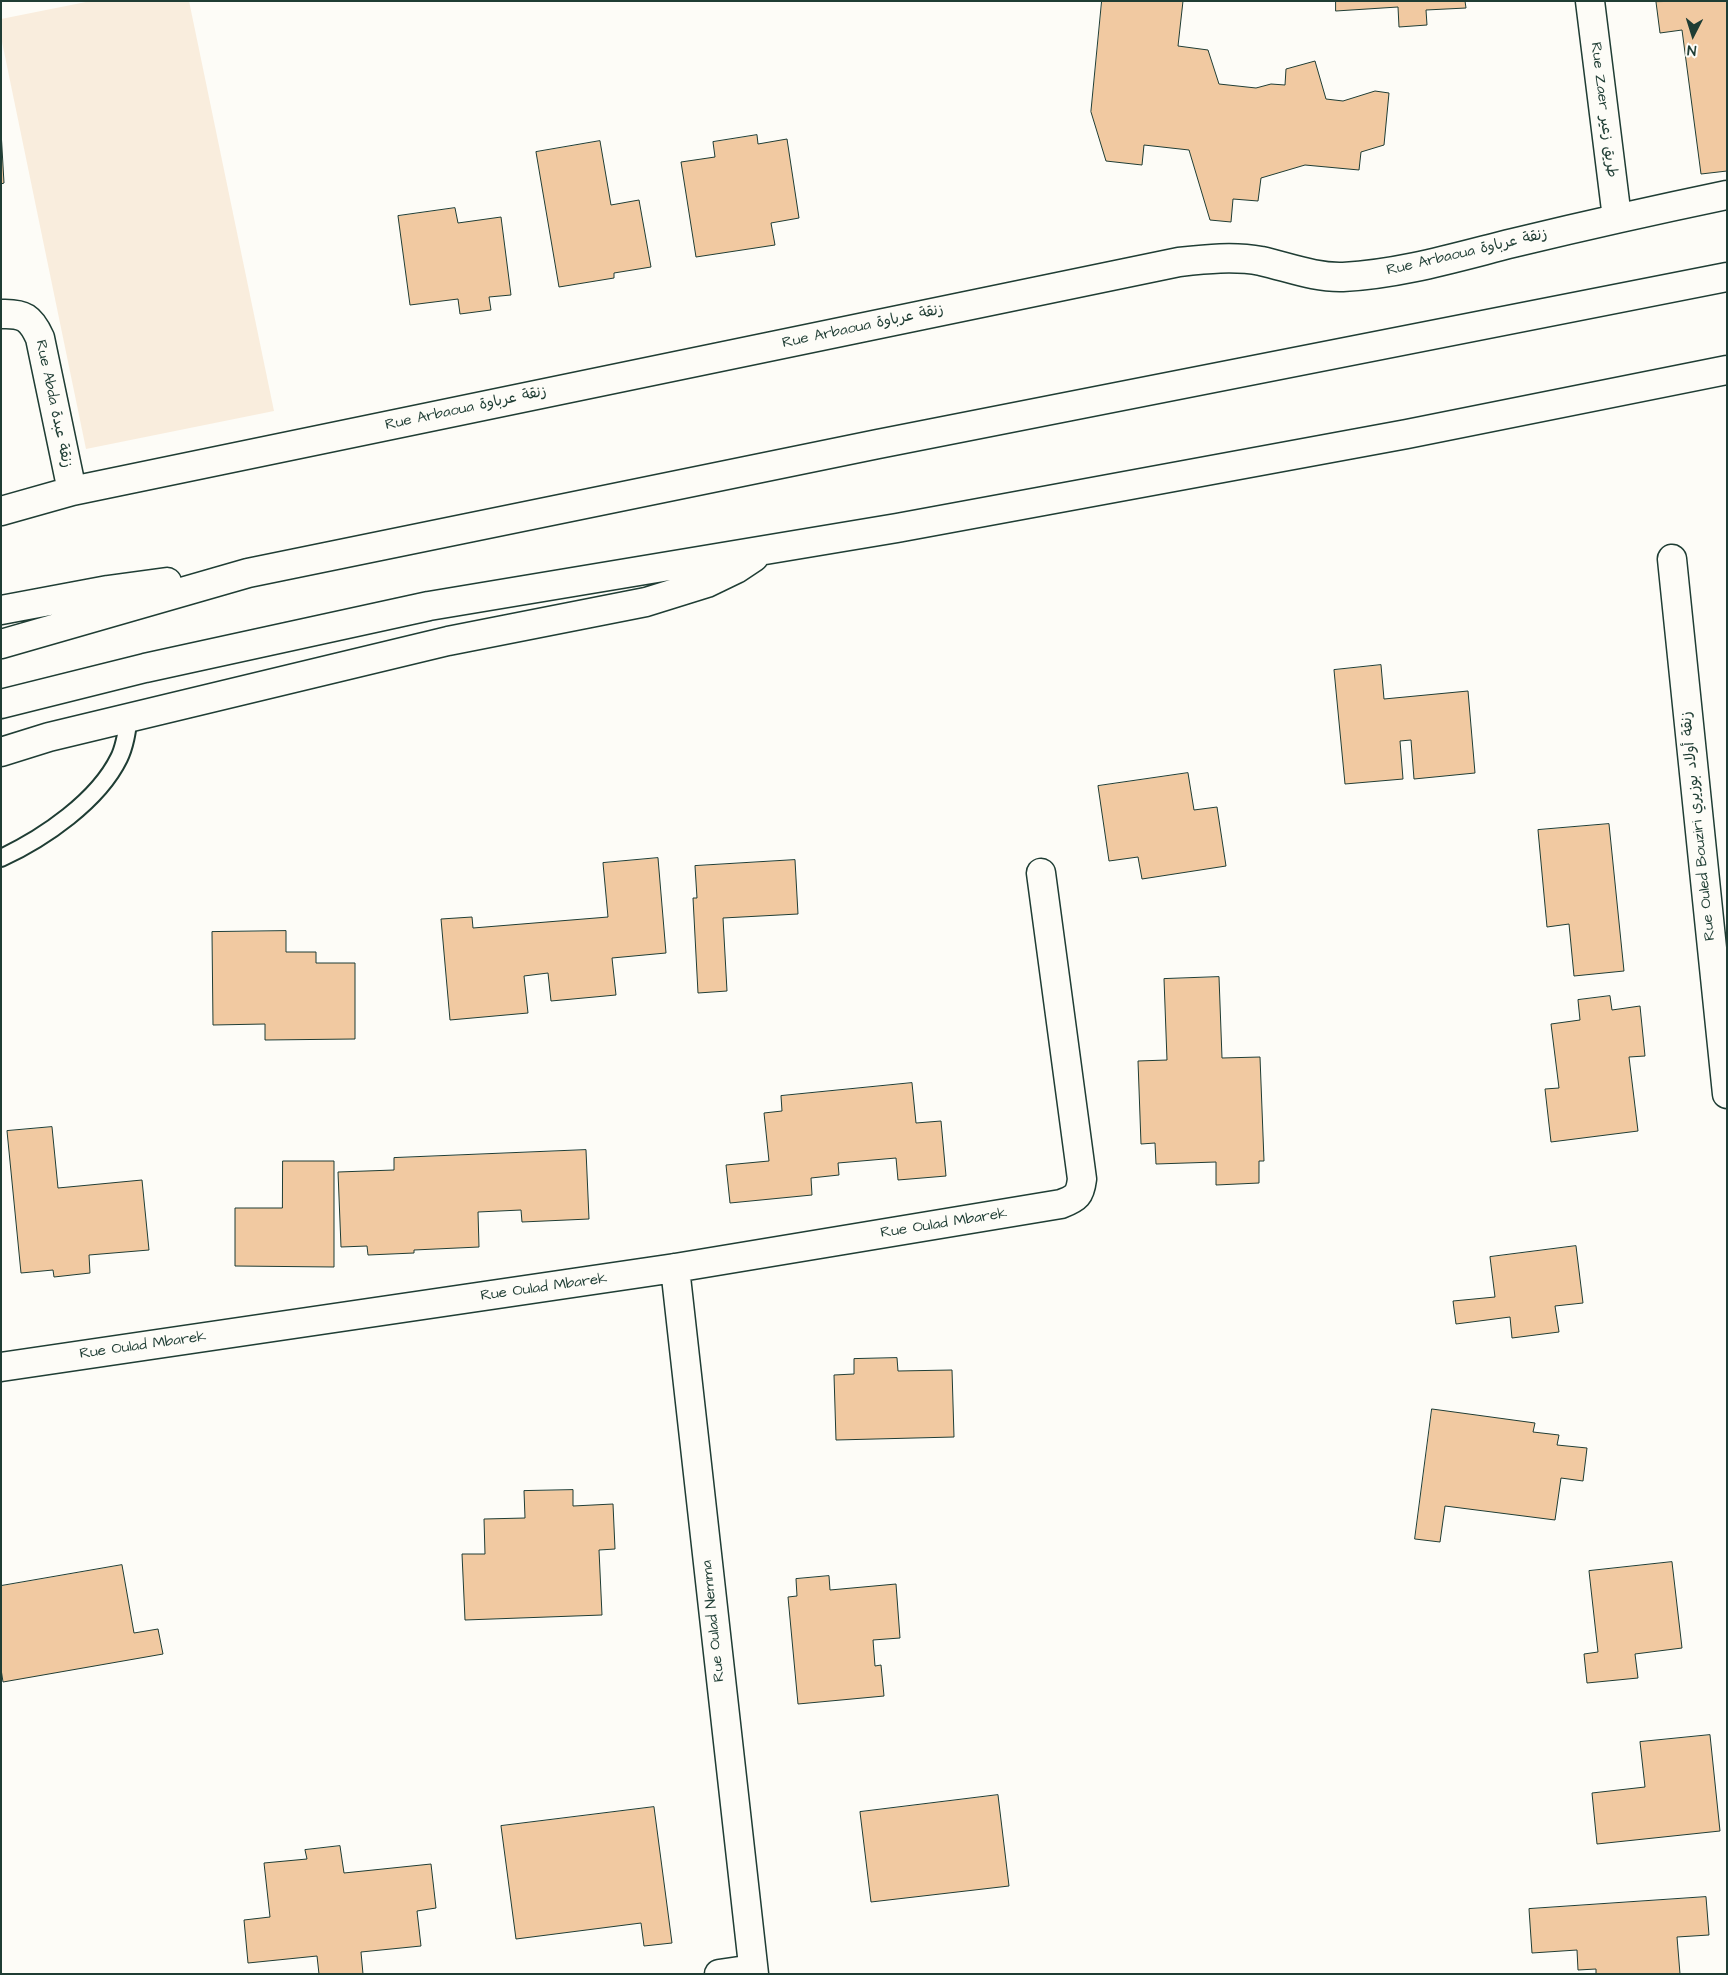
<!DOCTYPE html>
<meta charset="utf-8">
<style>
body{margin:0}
#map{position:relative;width:1728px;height:1975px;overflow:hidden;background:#fdfcf7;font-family:"Architects Daughter",sans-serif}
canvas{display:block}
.frame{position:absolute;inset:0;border:2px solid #1f3d34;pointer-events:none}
.north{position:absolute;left:1668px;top:10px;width:50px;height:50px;-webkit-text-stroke:4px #fdfcf7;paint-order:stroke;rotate:185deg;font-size:14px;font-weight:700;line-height:20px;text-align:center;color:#1f3d34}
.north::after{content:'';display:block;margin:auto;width:18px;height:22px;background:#1f3d34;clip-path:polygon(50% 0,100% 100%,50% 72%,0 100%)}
</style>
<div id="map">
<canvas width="1728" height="1975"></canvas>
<div class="frame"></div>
<div class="north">N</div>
</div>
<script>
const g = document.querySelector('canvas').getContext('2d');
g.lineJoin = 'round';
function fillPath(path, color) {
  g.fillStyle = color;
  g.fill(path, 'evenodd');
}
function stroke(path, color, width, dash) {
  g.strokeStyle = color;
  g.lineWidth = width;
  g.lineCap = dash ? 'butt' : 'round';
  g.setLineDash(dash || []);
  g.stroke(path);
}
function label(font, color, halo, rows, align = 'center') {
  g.font = font + ' "Architects Daughter","Playpen Sans Arabic",sans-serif';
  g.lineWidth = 4;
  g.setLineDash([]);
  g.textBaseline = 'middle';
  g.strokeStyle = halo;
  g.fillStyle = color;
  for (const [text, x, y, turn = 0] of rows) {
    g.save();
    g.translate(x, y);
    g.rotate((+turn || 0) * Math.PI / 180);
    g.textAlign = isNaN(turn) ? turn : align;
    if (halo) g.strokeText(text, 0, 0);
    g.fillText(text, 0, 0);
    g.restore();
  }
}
const built = new Path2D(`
 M91 1H189L274 411 86 449 1 37V19Z`);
const building = new Path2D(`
 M1102 1H1183L1178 46 1208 50 1219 84 1256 88 1271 84 1285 85 1286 69 1315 61 1326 99 1343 101 1375 91 1389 93 1384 145 1361 152 1359 170 1305 165 1261 178 1258 201 1233 199 1231 222 1210 220 1189 150 1144 145 1142 165 1106 161 1091 112Z
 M1336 1H1465L1466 8 1426 10 1427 25 1399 27 1398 7 1336 11Z
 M1727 1V171L1701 174 1682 30 1660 33 1656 2Z
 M1 131 4 183 1 184Z
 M757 135 758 144 787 139 799 218 771 223 775 245 696 257 681 162 715 157 713 142Z
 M600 141 611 205 639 200 651 267 614 273V278L559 287 536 152Z
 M455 208 458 223 501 217 511 295 489 297 491 310 460 314 458 299 410 305 398 216Z
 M1381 665 1384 699 1468 691 1475 773 1414 779 1411 740 1400 741 1403 779 1345 784 1334 670Z
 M1188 773 1194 810 1217 807 1226 866 1142 879 1138 857 1109 861 1098 786Z
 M1609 824 1624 971 1574 976 1569 924 1547 927 1538 830Z
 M658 858 666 953 612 958 616 995 551 1001 548 973 524 976 528 1013 450 1020 441 919 472 917 473 928 608 917 603 863Z
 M795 860 798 914 723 918 727 991 698 993 693 898H697L695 866Z
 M286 931V952H316V963H355V1039L265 1040V1024L213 1025 212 932Z
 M1219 977 1222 1058 1260 1057 1264 1161H1259V1183L1216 1185V1162L1156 1164 1155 1143 1141 1144 1138 1061 1167 1060 1164 979Z
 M1610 996 1612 1010 1640 1006 1645 1056 1629 1057 1638 1131 1551 1142 1545 1089 1559 1088 1551 1024 1580 1020 1578 1000Z
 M912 1083 916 1123 941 1121 946 1176 898 1180 896 1158 838 1163 839 1175 811 1178 812 1195 730 1203 726 1165 769 1161 764 1113 782 1111 781 1096Z
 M52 1127 58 1188 142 1180 149 1250 89 1255 90 1273 54 1277 53 1270 21 1273 7 1131Z
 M586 1150 589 1219 522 1222 521 1210 478 1212 479 1247 414 1250V1253L368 1255 367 1246 341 1247 338 1172 394 1170V1158Z
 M283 1161H334V1267L235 1266V1208H282Z
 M1576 1246 1583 1303 1555 1306 1559 1332 1512 1338 1510 1317 1456 1324 1453 1301 1495 1297 1490 1257Z
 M897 1358 898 1371 952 1370 954 1437 836 1440 834 1375 854 1374V1359Z
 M1432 1409 1535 1423 1533 1432 1559 1435 1557 1445 1587 1448 1583 1481 1561 1478 1555 1520 1445 1506 1440 1542 1415 1539Z
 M573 1490V1506L613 1504 615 1549 599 1550 602 1615 465 1620 462 1554H485L484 1519 525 1518 524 1491Z
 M1672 1562 1682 1648 1635 1654 1638 1678 1587 1683 1584 1654 1598 1652 1589 1571Z
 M122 1565 134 1633 158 1629 163 1654 3 1682 1 1669V1586Z
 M829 1576 830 1590 896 1584 900 1638 873 1640 875 1666 881 1665 884 1696 798 1704 788 1597 797 1596 796 1579Z
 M1710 1735 1720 1831 1597 1844 1592 1793 1645 1787 1640 1742Z
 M998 1795 1009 1886 871 1902 860 1812Z
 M654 1807 672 1943 644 1946 641 1923 516 1939 501 1826Z
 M340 1846 344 1873 431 1864 436 1908 417 1911 421 1946 361 1952 363 1974H319L317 1956 248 1963 244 1920 270 1917 264 1863 307 1859 305 1850Z
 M1706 1897 1709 1935 1677 1937 1680 1974H1596V1969L1578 1970 1577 1950 1532 1953 1529 1909Z`);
const lane = new Path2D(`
 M1 858C44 838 98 801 119 758 125 746 127 731 129 717`);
const street = new Path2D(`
 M1590 1 1617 218
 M1 314C24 313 31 318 40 338L72 491
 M1 511 72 491 1179 262C1206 259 1234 256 1261 261 1288 267 1315 278 1343 277 1401 274 1457 257 1513 243 1584 226 1655 210 1727 195
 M1672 559 1727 1094
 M675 1268 754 1974
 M1 1367 675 1268 1061 1204C1077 1198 1080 1195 1082 1179L1041 873
 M719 1974 753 1969`);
const highway = new Path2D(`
 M1 610 108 590 167 582
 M1 644 248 573 878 444 1727 277
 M1 704 145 668 429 606 897 528 1407 434 1727 370
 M1 752 49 737 448 641 646 602 707 583 736 569 754 557`);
const streetNames = [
 ["Rue Zaer طريق زعير",1603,110,83],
 ["Rue Arbaoua زنقة عرباوة",1467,253,-13],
 ["Rue Arbaoua زنقة عرباوة",863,327,-12],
 ["Rue Abda زنقة عبدة",53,404,78],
 ["Rue Arbaoua زنقة عرباوة",466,409,-12],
 ["Rue Ouled Bouziri زنقة أولاد بوزيري",1699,826,-96],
 ["Rue Oulad Mbarek",944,1224,-9],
 ["Rue Oulad Mbarek",544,1288,-8],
 ["Rue Oulad Mbarek",143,1346,-8],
 ["Rue Oulad Nemma",714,1621,-96]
];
fillPath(built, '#f9eddd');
fillPath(building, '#f1c9a1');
stroke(building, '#1f3d34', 1);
stroke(lane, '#1f3d34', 20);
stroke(street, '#1f3d34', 31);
stroke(highway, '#1f3d34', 31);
stroke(lane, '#fdfcf7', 16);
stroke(street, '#fdfcf7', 28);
stroke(highway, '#fdfcf7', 28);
label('15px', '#1f3d34', '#fdfcf7', streetNames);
</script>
